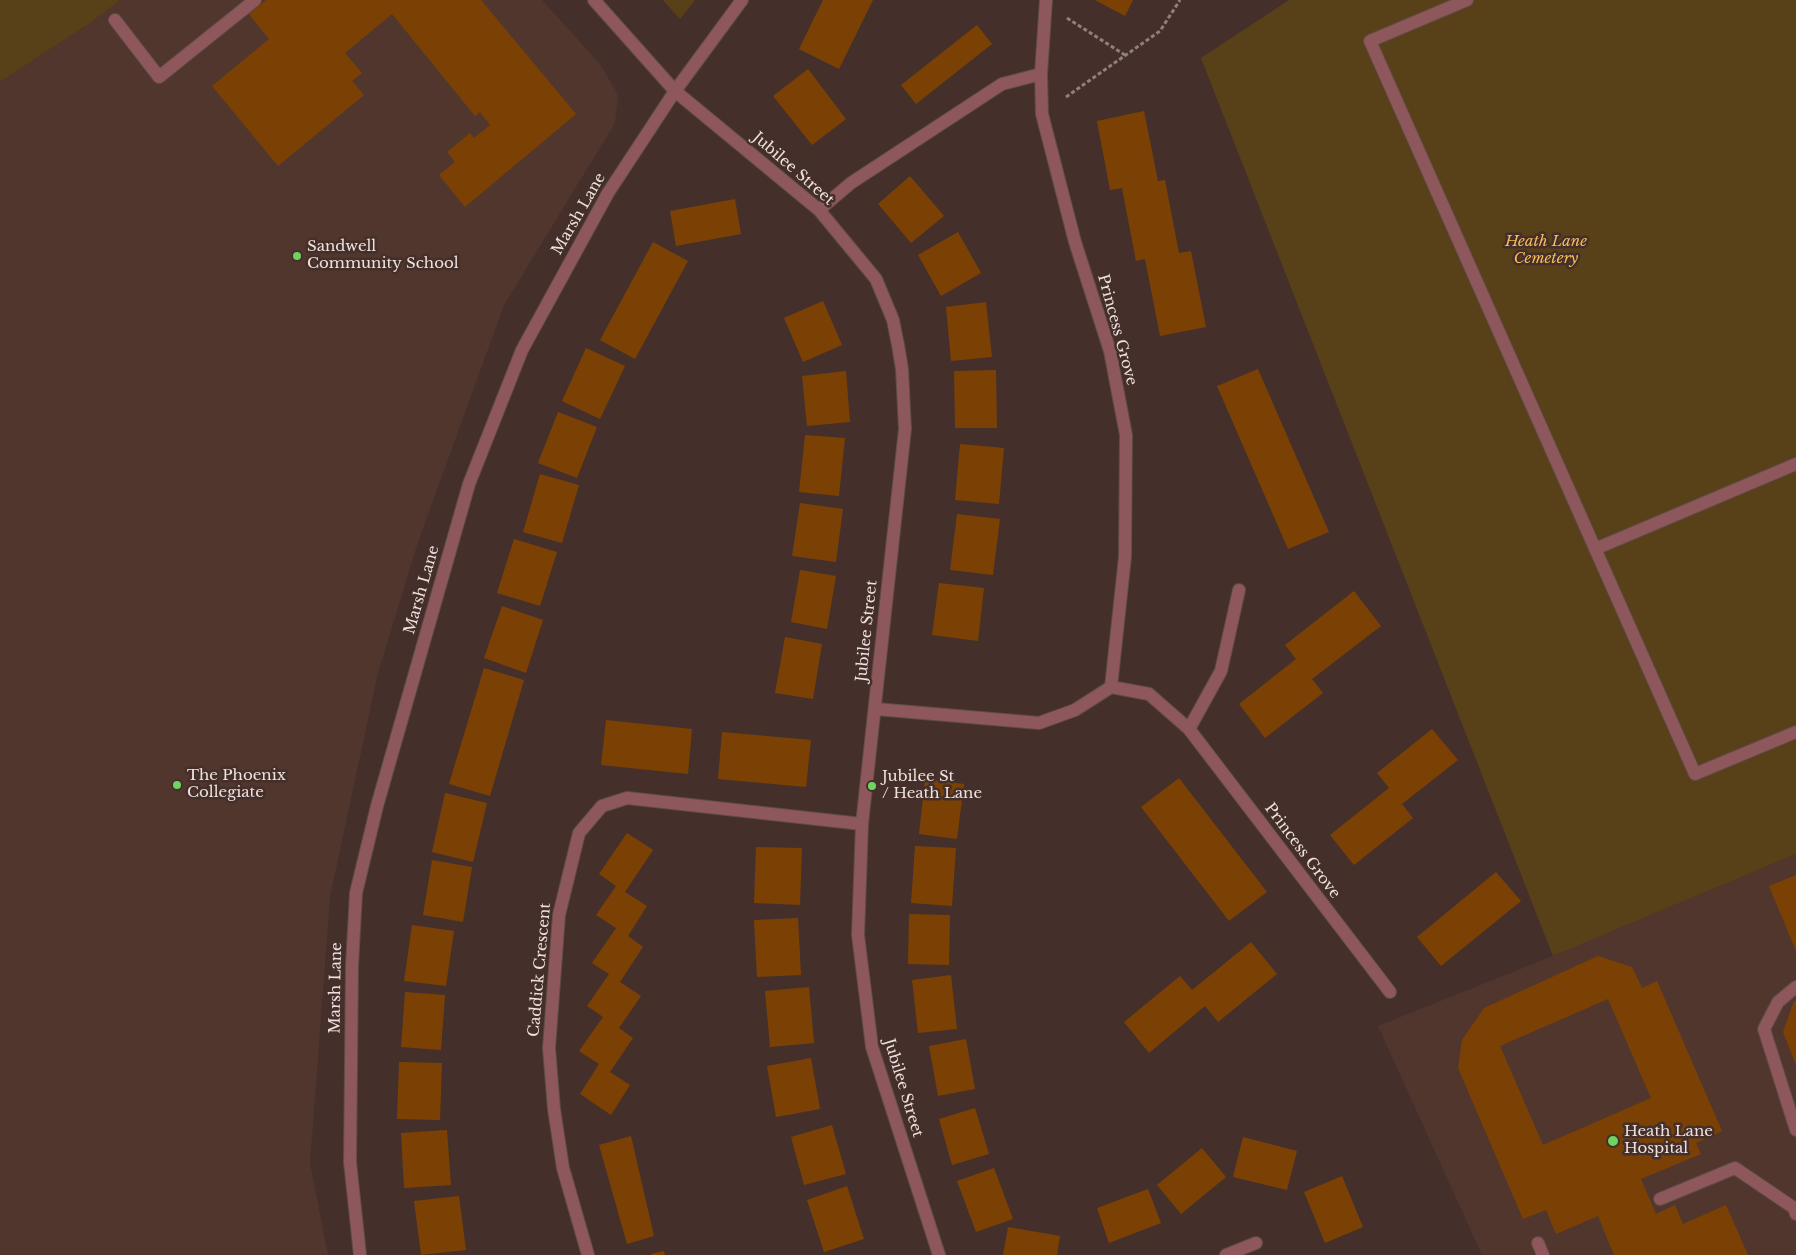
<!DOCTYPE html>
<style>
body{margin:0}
canvas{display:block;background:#442f2a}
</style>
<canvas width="1796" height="1255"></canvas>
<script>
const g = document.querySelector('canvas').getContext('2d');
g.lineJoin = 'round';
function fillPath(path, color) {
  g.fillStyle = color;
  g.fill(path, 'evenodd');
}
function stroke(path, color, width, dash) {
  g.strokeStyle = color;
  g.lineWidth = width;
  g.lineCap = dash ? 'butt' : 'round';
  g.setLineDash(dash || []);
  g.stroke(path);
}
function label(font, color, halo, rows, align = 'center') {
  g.font = font + ' "Libre Baskerville",serif';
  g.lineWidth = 5;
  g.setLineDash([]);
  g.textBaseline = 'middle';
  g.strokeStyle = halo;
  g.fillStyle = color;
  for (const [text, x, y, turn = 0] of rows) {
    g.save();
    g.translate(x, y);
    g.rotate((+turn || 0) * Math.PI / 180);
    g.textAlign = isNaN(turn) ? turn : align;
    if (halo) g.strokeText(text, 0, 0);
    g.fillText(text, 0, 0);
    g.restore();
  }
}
const built = new Path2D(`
 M120 0H542L600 64 618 95 615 123 504 305 418 542 378 673 330 897 310 1163 328 1255H0V82L93 21Z
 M1796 854V1255H1482L1378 1026 1553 956Z`);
const green = new Path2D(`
 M0 0H120L93 21 0 82Z
 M663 0H695L680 19Z
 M1289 0H1796V854L1553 956 1201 58Z`);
const building = new Path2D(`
 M266 0H481L576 114 465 207 439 175 455 162 447 152 470 133 474 138 490 125 480 112 475 116 392 14 345 53 362 73 352 81 364 95 278 166 212 86 269 39 249 14Z
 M823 0H873L839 69 799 49Z
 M1095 0H1133L1125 16Z
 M977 25 992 44 916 104 901 85Z
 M808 69 846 119 812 145 773 96Z
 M1144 111 1158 181 1165 180 1179 253 1191 251 1206 327 1160 336 1145 259 1136 261 1122 188 1110 190 1097 121Z
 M910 176 944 216 911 243 878 204Z
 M735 199 741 234 676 246 670 211Z
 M958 232 981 273 941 296 918 255Z
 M653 242 688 261 635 359 600 340Z
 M823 301 842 345 803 362 784 318Z
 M986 302 992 357 951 361 946 307Z
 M586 348 625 366 600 419 562 401Z
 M1258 369 1329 532 1288 549 1217 386Z
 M996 370 997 428H955L954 371Z
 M846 371 850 422 807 426 802 376Z
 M558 412 597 427 577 478 538 463Z
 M805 435 845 438 839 496 799 492Z
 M960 444 1004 448 999 504 955 500Z
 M540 474 579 485 562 543 523 532Z
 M800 503 843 509 836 562 792 556Z
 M957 514 1000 519 993 575 950 570Z
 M514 539 557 552 540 606 497 593Z
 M800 570 836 576 827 629 791 622Z
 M939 583 984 588 978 641 932 635Z
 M1354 591 1381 626 1312 679 1323 693 1265 738 1239 704 1296 659 1285 645Z
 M502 606 543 620 526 673 484 658Z
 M785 637 822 644 813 699 775 693Z
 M484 668 524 680 490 796 449 784Z
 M606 720 692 729 688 774 601 765Z
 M1432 729 1458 760 1402 804 1413 818 1354 865 1330 835 1389 788 1377 773Z
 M722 732 811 740 806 787 718 779Z
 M1179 778 1267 892 1229 921 1141 807Z
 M925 779 964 784 957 839 919 834Z
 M445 793 487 803 473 862 432 852Z
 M627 833 653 850 625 892 647 906 628 936 643 947 620 982 641 996 619 1028 633 1038 610 1072 630 1085 611 1115 580 1094 599 1064 579 1051 603 1017 587 1006 609 974 592 963 616 928 596 915 616 886 599 874Z
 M915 846 956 848 952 906 911 903Z
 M756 847 802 848 800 905 754 903Z
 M432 860 472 867 463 922 423 915Z
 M1496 872 1521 901 1441 966 1417 937Z
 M1796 875V951L1769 886Z
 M909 914 950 915 949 965 908 964Z
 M798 918 801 975 757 977 754 920Z
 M412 925 454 931 446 986 404 981Z
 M1251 942 1277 974 1218 1022 1205 1006 1149 1053 1124 1022 1180 976 1192 990Z
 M1598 956 1632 967 1642 988 1657 981 1722 1131 1696 1143 1701 1154 1641 1179 1656 1214 1675 1205 1683 1224 1726 1205 1748 1255H1614L1598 1216 1556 1234 1546 1210 1523 1219 1458 1068 1462 1040 1484 1008ZM1608 999 1651 1098 1543 1145 1500 1046Z
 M951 975 957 1029 918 1033 912 980Z
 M809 987 814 1043 770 1047 765 991Z
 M405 992 445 995 441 1050 401 1047Z
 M1794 1001H1796V1065L1783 1032Z
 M966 1039 975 1089 938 1096 929 1046Z
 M811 1058 820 1109 776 1117 767 1066Z
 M399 1062 442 1063 440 1120 397 1119Z
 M975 1108 989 1154 952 1165 939 1119Z
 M832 1125 846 1174 804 1185 791 1137Z
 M447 1130 451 1185 404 1188 401 1133Z
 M631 1136 654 1236 627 1244 599 1145Z
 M1243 1137 1297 1151 1287 1190 1233 1177Z
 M1202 1148 1226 1177 1181 1214 1157 1185Z
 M994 1168 1013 1219 976 1232 957 1181Z
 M1342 1176 1363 1227 1325 1243 1304 1192Z
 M847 1186 864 1239 824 1252 807 1200Z
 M1148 1189 1161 1223 1109 1243 1097 1208Z
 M459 1196 466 1250 421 1255 414 1201Z
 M1008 1227 1060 1236 1057 1255H1003Z
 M664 1251 665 1255H651V1254Z`);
const path = new Path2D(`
 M1067 18 1125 55
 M1066 97 1160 31 1180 0`);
const service = new Path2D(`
 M1467 0 1370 41 1695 774 1796 732
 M115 20 159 77 255 0
 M1595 549 1796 464
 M1796 987 1778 1002 1764 1029 1796 1130
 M1660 1199 1735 1168 1794 1208 1796 1214
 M1538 1243 1543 1255`);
const minor = new Path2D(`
 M594 0 675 91 819 210 876 279 893 320 898 345 902 369 905 429 862 824 858 935 872 1047 939 1255
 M1041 74 1046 0
 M819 210 851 183 1002 84 1041 74 1042 114 1075 242 1110 351 1126 435 1125 557 1111 687 1075 710 1039 723 876 709
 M1111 687 1149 694 1189 729 1390 992
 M1189 729 1221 671 1239 590
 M360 1255 350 1162 352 966 356 893 377 806 469 484 522 350 608 193 675 91 742 0
 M588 1255 563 1168 554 1109 549 1048 559 915 579 833 602 806 627 798 862 824
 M1226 1255 1256 1243`);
const markers = [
 [297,256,5,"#6ed360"],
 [177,785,5,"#6ed360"],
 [872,786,5,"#6ed360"],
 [1613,1141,6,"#6ed360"]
];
const streetNames = [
 ["Jubilee Street",793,169,41],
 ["Marsh Lane",579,214,-60],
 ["Princess Grove",1117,330,75],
 ["Marsh Lane",422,590,-74],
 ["Jubilee Street",867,631,-84],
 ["Princess Grove",1302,851,53],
 ["Caddick Crescent",540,970,-85],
 ["Marsh Lane",336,988,-89],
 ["Jubilee Street",903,1088,73]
];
const parkNames = [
 ["Heath Lane",1546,242],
 ["Cemetery",1546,259]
];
const poiNames = [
 ["Sandwell",307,247],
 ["Community School",307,264],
 ["The Phoenix",187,776],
 ["Collegiate",187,793],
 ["Jubilee St",882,777],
 ["/ Heath Lane",882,794],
 ["Heath Lane",1624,1132],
 ["Hospital",1624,1149]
];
fillPath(built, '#51362e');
fillPath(green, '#584018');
fillPath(building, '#7b4104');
stroke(service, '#5f4b47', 14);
stroke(minor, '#5f4b47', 14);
stroke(path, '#917f7b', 3, [4, 2.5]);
stroke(service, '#8e575b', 12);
stroke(minor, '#8e575b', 12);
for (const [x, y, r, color] of markers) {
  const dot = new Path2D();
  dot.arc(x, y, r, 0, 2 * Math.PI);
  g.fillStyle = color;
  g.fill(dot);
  stroke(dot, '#442f2a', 2);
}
label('15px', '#eee1dd', '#442f2a', streetNames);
label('italic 15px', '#f7bd59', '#442f2a', parkNames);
label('15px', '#eee1dd', '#442f2a', poiNames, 'left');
</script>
